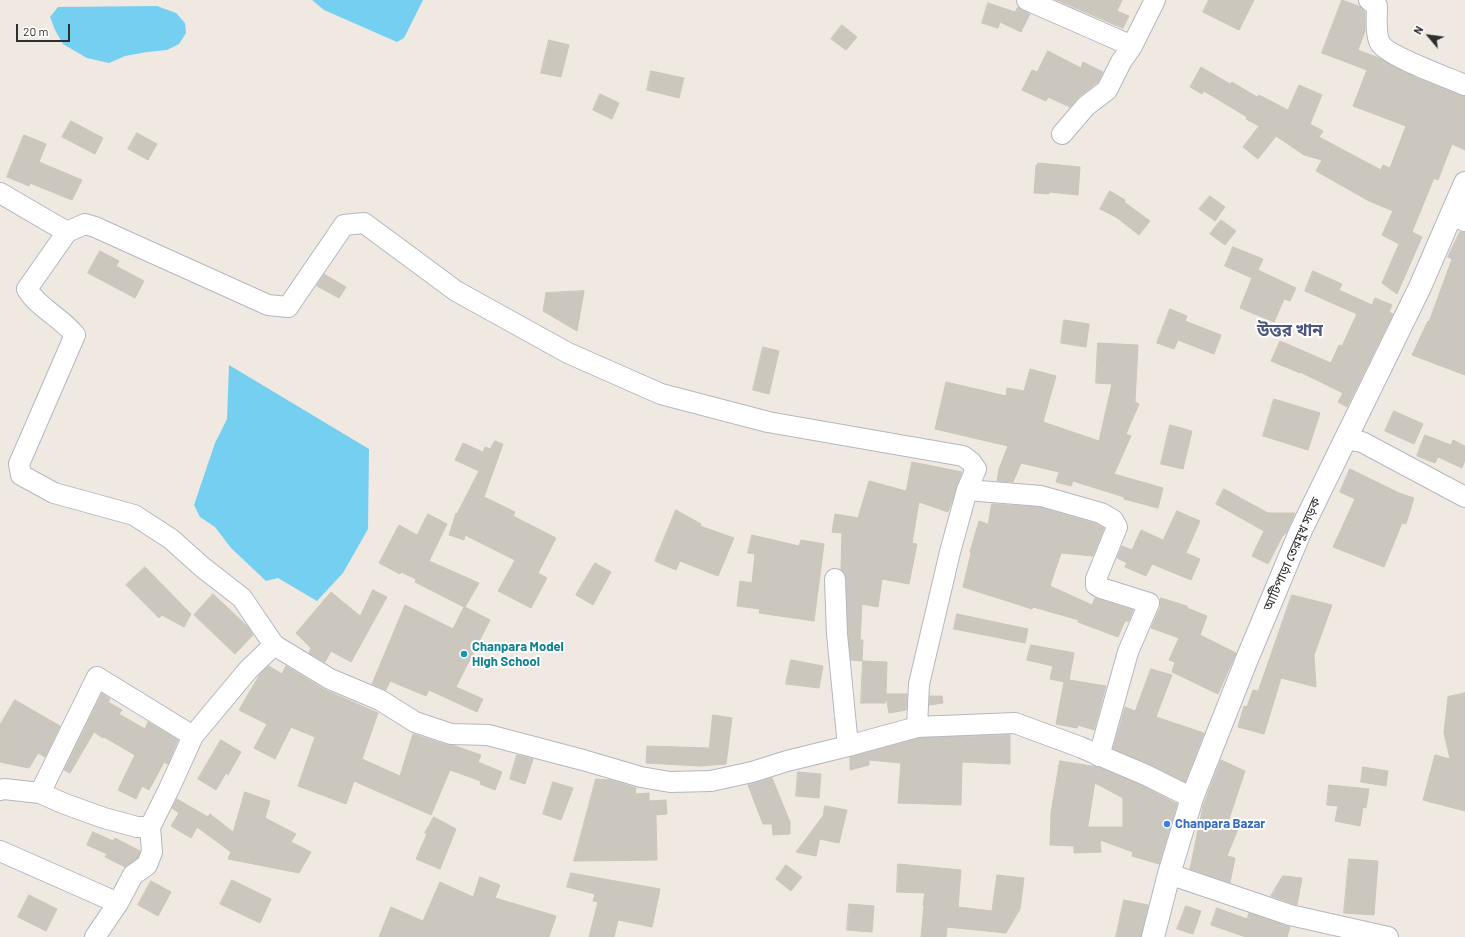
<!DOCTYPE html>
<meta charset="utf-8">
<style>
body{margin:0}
#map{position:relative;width:1465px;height:937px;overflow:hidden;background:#efe9e1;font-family:Barlow,sans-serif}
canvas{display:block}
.north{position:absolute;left:1409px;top:16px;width:40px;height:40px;-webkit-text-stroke:3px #fff;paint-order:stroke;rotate:299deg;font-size:11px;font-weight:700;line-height:16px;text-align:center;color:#2e2e2e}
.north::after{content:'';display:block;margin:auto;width:14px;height:18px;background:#2e2e2e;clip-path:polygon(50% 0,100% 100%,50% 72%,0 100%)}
.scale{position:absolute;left:16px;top:24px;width:54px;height:18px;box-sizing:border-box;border:2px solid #2e2e2e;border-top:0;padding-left:5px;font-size:12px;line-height:14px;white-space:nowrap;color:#2e2e2e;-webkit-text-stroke:3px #fff;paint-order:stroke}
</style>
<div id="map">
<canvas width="1465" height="937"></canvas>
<div class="north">N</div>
<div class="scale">20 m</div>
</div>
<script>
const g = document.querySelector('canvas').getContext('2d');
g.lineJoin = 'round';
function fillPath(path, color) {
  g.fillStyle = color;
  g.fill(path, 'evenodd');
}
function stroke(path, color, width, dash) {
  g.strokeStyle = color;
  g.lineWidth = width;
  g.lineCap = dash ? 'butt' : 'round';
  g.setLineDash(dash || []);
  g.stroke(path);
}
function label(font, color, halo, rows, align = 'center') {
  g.font = font + ' Barlow,"Noto Sans Bengali",sans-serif';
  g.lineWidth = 4;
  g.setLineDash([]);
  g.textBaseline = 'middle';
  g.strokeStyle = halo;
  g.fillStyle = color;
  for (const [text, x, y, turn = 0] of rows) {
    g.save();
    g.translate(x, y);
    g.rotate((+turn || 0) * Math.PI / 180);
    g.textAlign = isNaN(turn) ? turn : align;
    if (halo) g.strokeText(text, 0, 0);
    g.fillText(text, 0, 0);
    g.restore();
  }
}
const water = new Path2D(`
 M312 0H423L404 38 397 42 324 10Z
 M157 6 176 13 185 23 186 33 179 44 167 50 147 52 125 56 109 63 87 58 63 44 55 30 50 17 58 7Z
 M229 365 369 449 368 529 343 573 317 601 278 578 266 581 231 548 215 527 200 517 194 505 215 443 227 419Z`);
const building = new Path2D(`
 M1057 0H1122L1117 11 1129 16 1123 28Z
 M1209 0H1254L1239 30 1203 12Z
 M1342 0 1361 7 1365 12V31L1358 50 1379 58 1415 77 1465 96V150L1452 144 1438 180 1434 178 1412 232 1422 237 1397 294 1382 283 1399 244 1382 235 1393 211 1369 201 1316 171 1322 160 1304 155 1276 136 1258 159 1243 147 1259 126 1246 119 1247 117 1204 91 1202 94 1190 87 1201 67 1230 84 1232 82 1257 97 1259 95 1288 110 1299 85 1322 95 1310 124 1323 131 1319 137 1381 170 1383 165 1390 168 1406 126 1353 106 1367 70 1322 53Z
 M988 3 1015 12 1018 7 1030 14 1021 32 1000 22 998 28 982 23Z
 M842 25 857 37 846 50 831 39Z
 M549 40 569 45 561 77 541 73Z
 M1048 51 1081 68 1083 62 1103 72 1098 82 1079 97 1070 107 1048 97 1046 101 1022 90 1032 70 1037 72Z
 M651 71 684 78 679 98 647 90Z
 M600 94 619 103 612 119 593 110Z
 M71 121 103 138 95 154 62 137Z
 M137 133 157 144 148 160 128 149Z
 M24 135 46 144 39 162 82 180 72 200 30 183 29 186 7 177Z
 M1038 163 1080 167 1078 195 1049 192V194L1034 193 1036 165H1038Z
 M1110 191 1125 200 1124 202 1150 221 1139 235 1116 217 1100 209Z
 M1210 196 1225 207 1215 221 1199 209Z
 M1221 220 1236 231 1225 245 1210 234Z
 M1460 232H1465V375L1412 355 1428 321 1429 322 1452 259 1448 257Z
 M1233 247 1263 259 1258 270 1296 288 1290 301 1284 299 1274 322 1240 308 1252 278 1225 266Z
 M100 251 119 261 116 266 144 281 135 298 88 273Z
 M1313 271 1342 284 1339 290 1372 305 1375 298 1392 305 1389 312 1393 314 1347 407 1338 402 1343 393 1300 372V373L1271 361 1280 341 1331 363 1339 345 1342 346 1357 314 1305 291Z
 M324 274 346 287 339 298 317 286Z
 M584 291 577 331 543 311 546 293Z
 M1170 309 1187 316 1185 321 1221 335 1214 354 1178 340 1174 349 1157 343Z
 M1064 320 1089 324 1086 347 1061 343Z
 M1098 343 1138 345 1135 402 1139 404 1126 434 1131 436 1114 474 1163 488 1158 508 1124 499V497L1073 481 1071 486 1056 482 1059 472 1021 463 1013 482 997 481 999 469 1008 446 935 429 946 382 1006 396 1007 388 1024 391 1030 369 1056 376 1043 422 1099 441 1112 384 1096 383Z
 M763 347 779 351 769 394 753 390Z
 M1274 399 1320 413 1308 450 1263 436Z
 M1394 411 1423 424 1414 444 1385 431Z
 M1170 425 1192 431 1183 469 1161 464Z
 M1425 435 1451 445 1453 440 1465 446V460L1462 468 1438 457 1435 463 1417 456Z
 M495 441 503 444 484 497 515 512 513 516 556 538 538 573 547 578 531 608 498 591 515 560 465 535 464 540 449 535 456 513 457 514 479 471 455 460 463 443 483 452 485 447 490 449Z
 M912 462 962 472 948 512 919 502 912 543 917 544 909 584 882 579 878 607 862 604 860 640H863L862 661 851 660 848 633 846 579 845 573 841 570 842 533 832 532 835 514 858 518 869 481 906 491Z
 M1350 469 1399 493 1414 498 1406 524 1402 523 1384 567 1333 547 1355 499 1340 492Z
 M1224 489 1268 513H1295L1286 533 1282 537 1268 564 1252 556 1264 531 1216 504Z
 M992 504 1039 507 1097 524 1104 528 1093 556 1061 553 1050 586 1092 605 1095 598 1133 610 1129 621H1125L1118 637 1078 622 1079 620 1033 607 1032 609 963 587 971 553 970 552 979 521 988 524Z
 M676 510 701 524 700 526 734 538 718 576 680 561 676 570 655 561Z
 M1177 511 1200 521 1186 553 1200 559 1191 580 1152 564 1146 576 1125 567 1127 563 1117 558 1122 546 1132 550 1141 530 1163 540Z
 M428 514 447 524 429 561 479 583 465 607 490 620 456 687 483 699 477 712 429 690 426 696 390 681 386 690 372 684 405 605 453 629 464 607 415 582 416 579 401 572 400 574 379 563 399 525 417 535Z
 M752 535 799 546 801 540 824 544 814 621 759 613 760 609 737 606 740 581 752 583 755 554 748 553Z
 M595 563 611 572 593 605 576 595Z
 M145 567 191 614 184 627 162 615 159 618 126 585Z
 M373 590 387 597 351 662 331 651 325 662 309 653 311 648 296 633 331 592 360 616Z
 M213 594 248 627 253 635 235 654 194 615Z
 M1292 595 1332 605 1314 655 1316 687 1281 678 1264 734 1238 727 1244 706 1247 707 1253 690 1258 691Z
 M1161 598 1187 606V608L1207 616 1200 635 1236 653 1218 694 1172 672 1175 662 1169 660 1179 638 1151 628 1160 608Z
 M957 614 1028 629 1025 643 954 629Z
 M1031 645 1074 653 1069 680 1106 686 1094 730 1078 725 1077 728 1056 724 1064 682 1050 679 1053 666 1027 660Z
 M791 660 823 666 819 688 786 684Z
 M863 661 887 662 886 694H907L906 710 889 713 886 696 885 703H861Z
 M269 666 282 674 286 666 325 690 378 713 362 759 400 776 413 734 447 745 455 746 481 755 478 762 502 772 495 790 480 784 481 781 450 770 431 815 354 781 346 804 298 786 315 737 291 727 275 759 254 748 267 724 239 710 260 674Z
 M1151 669 1172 675 1156 717 1204 733 1185 782 1151 765 1113 749 1125 707 1135 711Z
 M102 693 110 699 108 702 122 710 119 714 145 729 148 722 178 740 168 764 164 762 149 790 142 786 136 799 118 790 135 755 104 737 103 738 94 732 70 773 64 770Z
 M1465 693V811L1423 800 1435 755 1450 759 1444 733 1448 697Z
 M930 696H942L943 703 930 705Z
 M15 700 60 726 45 757 38 753 29 768 0 762V725Z
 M713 715 732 718 726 764 700 766 646 763 647 746 709 748Z
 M1010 735V764L962 762 961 805 898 803 901 763 869 760V765L850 770V757L919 738Z
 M221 740 241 752 228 775 226 773 216 790 198 779Z
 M517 755 533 759 525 784 510 779Z
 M1221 760 1245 771 1227 825 1238 829 1227 856 1235 858 1230 883 1190 869 1203 806Z
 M1060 761 1098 767 1141 785 1177 804 1159 864 1132 856 1133 852 1100 840 1101 852 1074 853V846L1050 845 1051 813ZM1095 783 1123 798V827H1088Z
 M1363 767 1388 771 1386 786 1361 782Z
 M798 772 821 774 819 798 796 796Z
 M772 778 790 822V834L773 835 772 824H763L748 785Z
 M596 779 611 780 636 788 635 794 649 793V801L666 800 667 814 656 815 657 860 574 861Z
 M553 782 573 788 561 820 543 814Z
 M1329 785 1369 789 1366 808 1363 807 1360 826 1335 821 1338 806 1327 805Z
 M245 792 270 801 265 818 296 834 291 842 311 852 299 873 228 859 231 852 197 827 191 838 171 826 179 813 172 808 177 799 208 817 210 814 233 832Z
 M825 806 847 810 839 843 820 839 822 827 816 856 796 852 823 816Z
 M434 817 456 829 440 869 416 859 427 834 425 833Z
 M93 832 113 841 115 838 140 851 138 858 125 867 105 857 107 854 87 845Z
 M1349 859 1378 861 1374 915 1344 913Z
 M898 864 961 870 958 907 992 911 997 875 1024 878 1020 909 1006 933 947 927 946 937H921L924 906 923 905 925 893 897 892Z
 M786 865 802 877 791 891 776 879Z
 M571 873 660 889 652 927 618 920 614 937H589L598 902 593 901 595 894 567 887Z
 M1283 876 1302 878 1297 905 1271 896Z
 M480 877 500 885 495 898 556 916 549 937H379L391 907 423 921 440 882 473 897Z
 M232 880 271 899 260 923 220 904Z
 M151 881 171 892 158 916 138 905Z
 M29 895 57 909 46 931 18 917Z
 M1124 900 1148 905 1141 937H1116Z
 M849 904 874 906 872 932 847 930Z
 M1186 906 1201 911 1193 934 1177 929Z
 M1217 908 1247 919 1249 913 1290 927 1287 937H1246L1211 925Z`);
const street = new Path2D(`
 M1027 0 1132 46
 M1369 0 1377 6C1377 17 1375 33 1380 43 1387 56 1449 78 1465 85
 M1062 134 1086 106 1107 90 1121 62 1132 46 1155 0
 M0 193 67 232 85 224 95 227 268 305 288 307 344 225 364 223 456 291 568 353 661 394 768 422 963 456 971 462 976 469 967 490 950 552 919 684 917 727
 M1451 215 1465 221
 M67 232 27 289C38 308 61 317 75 335L19 464 21 475 54 493 134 515 171 539 201 566 242 598 274 645
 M1345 439 1362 442 1465 497
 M967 490 1041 496 1101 513 1113 520 1117 527 1096 579V585L1101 588 1149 603 1128 652 1099 756
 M835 579 837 634 848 746
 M0 790 4 789 40 793 65 804 104 818 137 827H150L169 789 193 736 248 670 274 645 330 679 380 700 415 722 451 734 488 735 583 760 641 777 670 782 711 781 752 772 787 761 848 746 917 727 1015 723 1080 747 1146 775 1192 798
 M40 793 97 677 193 736
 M0 851 118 903
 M1169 874 1290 915 1388 937
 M95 937 118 903 133 875 147 865 152 852 150 827`);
const secondary = new Path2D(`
 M1153 937 1169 874 1192 798 1247 659 1301 530 1420 287 1465 183`);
const markers = [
 [464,654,4,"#0f9aa8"],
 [1167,824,4,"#3f7fe0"]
];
const streetNames = [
 ["আটিপাড়া তেরমুখ সড়ক",1292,554,-66]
];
const cultureNames = [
 ["Chanpara Model",472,647],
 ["High School",472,662]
];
const shopNames = [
 ["Chanpara Bazar",1175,824]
];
const districtNames = [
 ["উত্তর খান",1290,330]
];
fillPath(water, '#75cff0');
fillPath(building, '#cbc7bf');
stroke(building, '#cbc5ba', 1);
stroke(street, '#b4b7c1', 22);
stroke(secondary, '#b4b7c1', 24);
stroke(street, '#fff', 20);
stroke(secondary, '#fff', 22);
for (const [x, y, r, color] of markers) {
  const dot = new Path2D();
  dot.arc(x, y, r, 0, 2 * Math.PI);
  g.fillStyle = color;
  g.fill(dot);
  stroke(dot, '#fff', 1.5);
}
label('13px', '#2e2e2e', '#fff', streetNames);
label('bold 13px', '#0d838f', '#fff', cultureNames, 'left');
label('bold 13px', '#366cbe', '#fff', shopNames, 'left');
label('bold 17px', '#4d5680', '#fff', districtNames);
</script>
